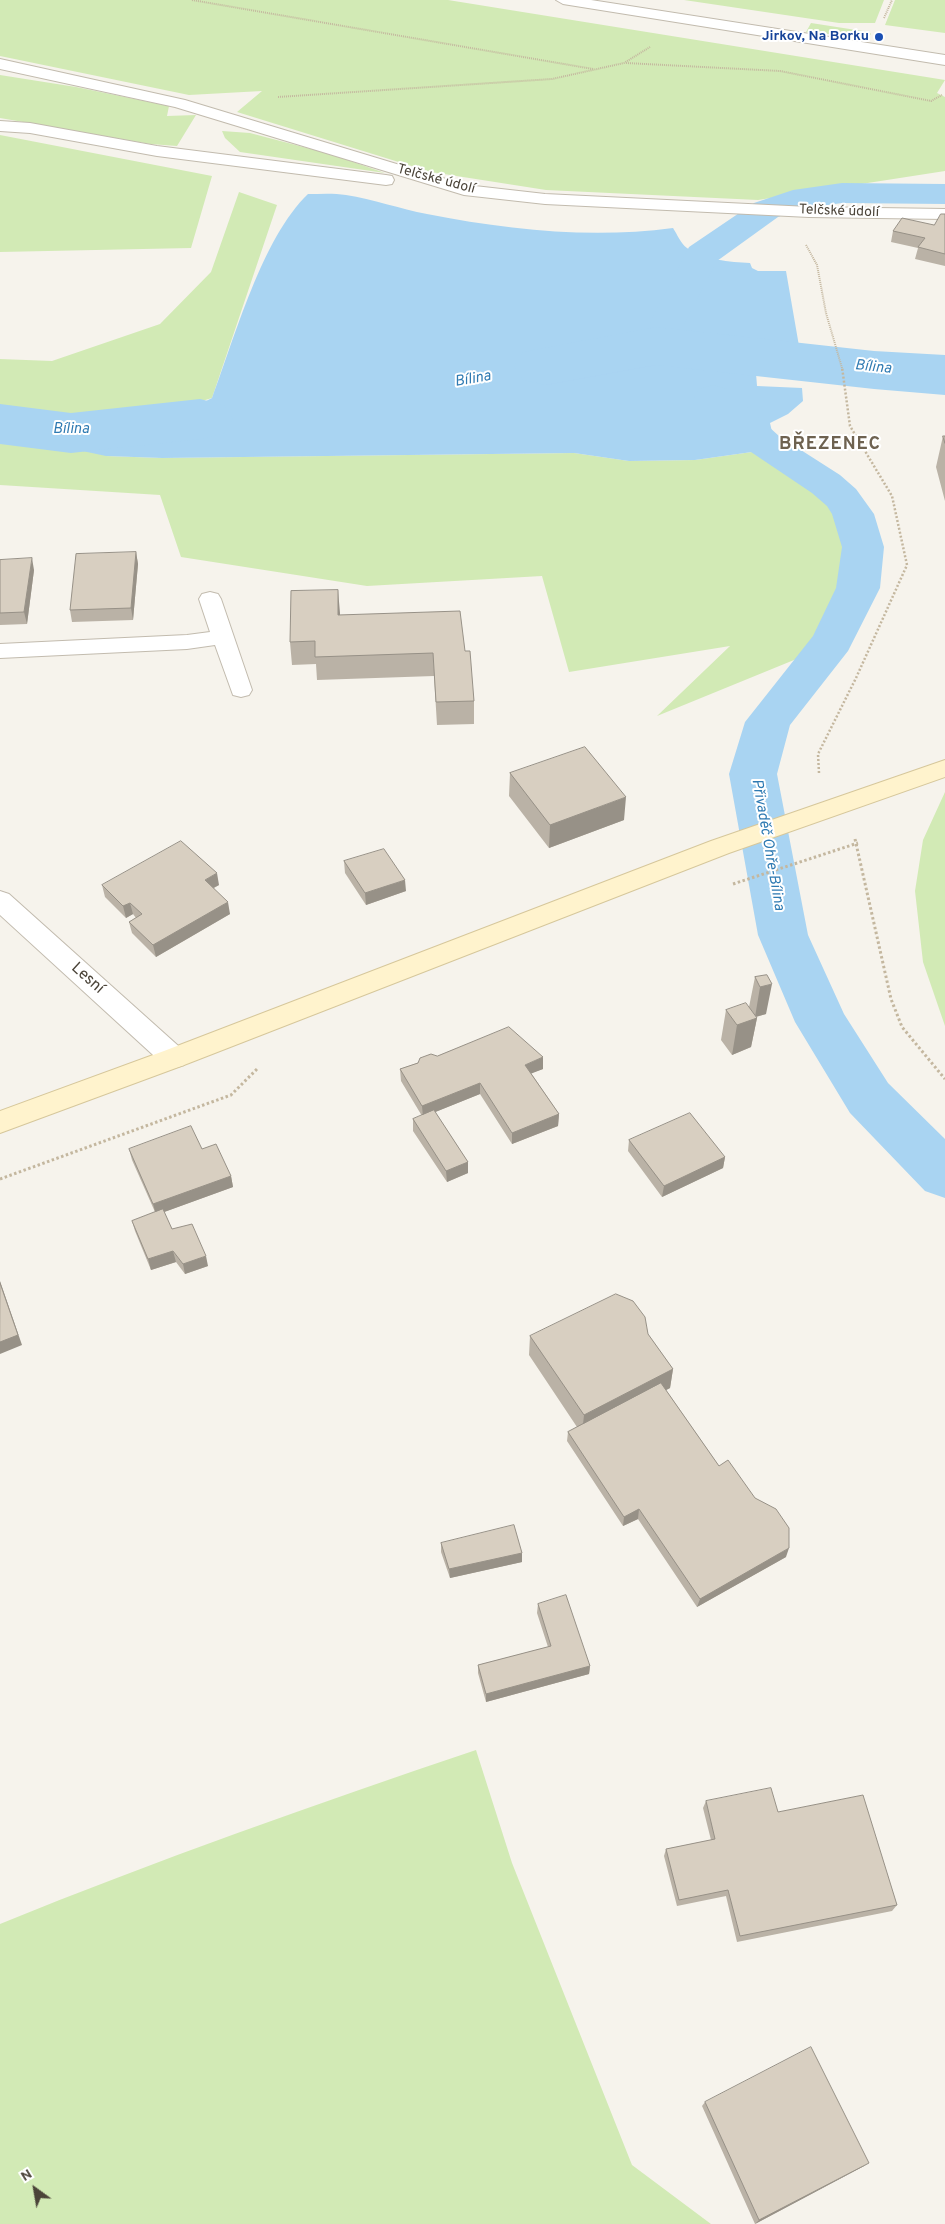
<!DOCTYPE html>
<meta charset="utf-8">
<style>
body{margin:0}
#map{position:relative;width:945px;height:2224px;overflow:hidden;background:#f6f3ec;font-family:Overpass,sans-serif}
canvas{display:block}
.north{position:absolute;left:10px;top:2164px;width:50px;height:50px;-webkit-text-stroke:4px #fff;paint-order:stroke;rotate:328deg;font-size:14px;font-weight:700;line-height:20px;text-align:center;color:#4b4439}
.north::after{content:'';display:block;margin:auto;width:18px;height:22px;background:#4b4439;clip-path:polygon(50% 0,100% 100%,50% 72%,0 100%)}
</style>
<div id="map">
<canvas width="945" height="2224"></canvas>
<div class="north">N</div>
</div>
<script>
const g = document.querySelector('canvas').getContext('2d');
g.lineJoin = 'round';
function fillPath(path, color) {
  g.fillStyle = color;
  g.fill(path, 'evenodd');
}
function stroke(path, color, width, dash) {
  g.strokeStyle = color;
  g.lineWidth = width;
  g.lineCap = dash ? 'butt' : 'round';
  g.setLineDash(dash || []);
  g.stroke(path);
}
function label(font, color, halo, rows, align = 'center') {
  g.font = font + ' Overpass,sans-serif';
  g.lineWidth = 4;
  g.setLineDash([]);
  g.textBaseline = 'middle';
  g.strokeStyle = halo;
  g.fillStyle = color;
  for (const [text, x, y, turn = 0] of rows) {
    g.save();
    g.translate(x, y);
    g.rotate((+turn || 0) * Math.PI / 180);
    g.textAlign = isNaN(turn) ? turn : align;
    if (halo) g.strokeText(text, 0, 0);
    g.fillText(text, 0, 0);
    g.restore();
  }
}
const green = new Path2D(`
 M0 0H448L945 80 937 93 945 97V171L758 200 546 190 431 172 237 112 262 91 189 95 0 56Z
 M684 0H884L875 23H839Z
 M895 0H945V33L885 25Z
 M811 23 869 32 871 34 869 36 809 33 806 32Z
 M0 75 76 87 169 106 167 116 196 115 177 146 150 144 0 118Z
 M222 131 250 133 330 154 385 173 240 152 225 138Z
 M0 135 212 176 191 248 0 252Z
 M239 192 277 205 212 398 159 414 106 456 162 458 574 453 629 461 695 460 766 450 812 479 834 498 843 514 853 557 849 591 816 651 657 716 730 646 569 672 542 576 367 586 181 557 160 495 0 485V359L52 361 160 324 211 272Z
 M945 792V1026L923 962 915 891 923 840Z
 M476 1750 512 1863 632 2165 711 2224H0V1924C157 1860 316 1804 476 1750Z`);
const water = new Path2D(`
 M308 194C320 194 334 193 346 195 373 199 400 209 427 214 509 230 591 239 673 228 677 234 681 244 687 248 704 260 730 262 750 263L752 268 758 271H786L799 346 677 338 672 354 802 372 801 374 756 373 757 386 802 388 803 401 788 414 770 423 775 445 766 450 695 460 629 461 574 453 162 458 106 456 73 449 71 433 83 416 119 409 159 414 186 411 212 398C235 337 262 238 308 194Z`);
const canal = new Path2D(`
 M842 183 945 184V204L842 203 800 209 778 217 717 261 681 330 668 333 655 330 650 322 689 247 754 203 793 190Z
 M713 385 727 389 779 436 840 475 856 489 874 514 884 547 880 588 848 651 790 725 777 774 808 935 844 1014 888 1083 945 1139V1198L925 1191 850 1113 795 1022 758 935 729 774 745 722 813 636 836 588 842 547 832 514 827 506 812 493 751 452 699 405 694 397 699 389Z`);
const river = new Path2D(`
 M656 327 874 351 945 355V395L874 389 656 365 546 385 523 380 514 366 523 352Z
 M200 399 224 405 233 419 224 433 200 439 71 453 0 444V404L71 413Z`);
const pathFar2 = new Path2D(`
 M192 0 593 69
 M884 18 892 0
 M626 63 780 71 931 101 942 95
 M278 97 552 79 624 63 650 47
 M806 245 817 265 826 313 842 368`);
const pathFar1 = new Path2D(`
 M819 773 818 754 856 678 907 565 892 496 850 426 842 367`);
const path = new Path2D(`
 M855 839 891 999 902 1027 945 1079
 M733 884 858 843
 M0 1179 231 1095 258 1068`);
const lane = new Path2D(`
 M210 592 218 594 221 599 252 690 249 695 241 697 233 695 215 645 187 649 0 658V644L187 635 210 632 199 599 202 594Z`);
const street = new Path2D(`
 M556 0H591L945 55V65L563 4Z
 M0 59 185 100 466 185 545 194 809 207 945 209V219L809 217 545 204 464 195 175 107 0 69Z
 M0 121 30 123 157 146 386 175 392 176 394 180 392 184 386 185 157 156 30 133 0 131Z
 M0 891 9 894 184 1051 187 1058 184 1065 174 1068 164 1065 0 915Z`);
const secondary = new Path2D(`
 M945 760V777L729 853 184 1065 0 1133V1111L164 1051 711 841Z`);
const wall = new Path2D(`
 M945 214V266L915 259 918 248 891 242 893 231 934 225Z
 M943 436H945V501L936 467Z
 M136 552 138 564 133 620 72 622 70 610Z
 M0 560 34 570 27 624 0 625Z
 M340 615 465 651 474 701V724L437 725 434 676 317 680 316 664 292 665 290 642Z
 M510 773 624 820 549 848 509 796Z
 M344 861 406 891 366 905 345 873Z
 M102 885H219L214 888 230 914 156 957 132 933 129 922 136 918 133 914 126 918 105 897Z
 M767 975 766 1014 756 1017 757 1018 751 1047 732 1055 721 1040 726 1010 749 1007 755 977Z
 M437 1056 543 1069 531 1073 559 1114 558 1126 512 1144 480 1094 435 1112 468 1162V1173L447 1182 413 1131V1119L422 1116 401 1081 400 1069Z
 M629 1140 725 1157 723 1168 662 1197 628 1151Z
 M129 1149H202L231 1176 233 1187 164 1212 172 1229 208 1266 185 1274 176 1262 151 1270 135 1231 132 1221 155 1212 132 1160Z
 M648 1334 673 1369 670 1388 666 1390 719 1466 786 1557 697 1607 638 1519 623 1526 567 1441 568 1432 577 1427 529 1355 530 1336Z
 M441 1543 522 1553V1562L450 1578 441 1552Z
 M538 1604 590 1666 589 1674 486 1702 478 1673V1665L548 1647 537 1613Z
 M706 1801 897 1905 892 1911 737 1942 726 1896 677 1906 664 1856 666 1849 711 1840 703 1808Z
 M705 2102 864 2166 755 2224 702 2106Z`);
const shadedWall = new Path2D(`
 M136 552 138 564 133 620 131 608Z
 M32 558 34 570 27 624 24 612Z
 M338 590 340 613V638L338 615Z
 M626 797 624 820 549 848 550 825Z
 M217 873 219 885 207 891 205 880Z
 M405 880 406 891 366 905 365 893Z
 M228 902 230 914 156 957 153 945Z
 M130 903 133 914 126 918 123 906Z
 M772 984 766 1014 755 1017 760 987Z
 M757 1018 751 1047 732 1055 737 1025Z
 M543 1057V1069L525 1076V1065Z
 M480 1083V1094L423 1117 422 1106Z
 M559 1114 558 1126 512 1144V1133Z
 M725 1157 723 1168 662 1197 664 1186Z
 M468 1162V1173L447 1182 446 1171Z
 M231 1176 233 1187 156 1215 153 1204Z
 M173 1251 176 1262 151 1270 148 1259Z
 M206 1256 208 1266 185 1274 183 1264Z
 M0 1281 22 1345 0 1354Z
 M673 1369 670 1388 582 1434 584 1415Z
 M639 1509 638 1519 623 1526 624 1517Z
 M789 1548 786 1557 697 1607 700 1599Z
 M522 1553V1562L450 1578 449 1569Z
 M590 1666 589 1674 486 1702V1694Z
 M869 2163 864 2166 755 2224 759 2220Z`);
const building = new Path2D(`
 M941 214H945V254L918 247 925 238 893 231 902 218 934 225Z
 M943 436H945V443Z
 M136 552 131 608 70 610 76 554Z
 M32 558 24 612 0 613V560Z
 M338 590V615L460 611 465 651H470L474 701 436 702 433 653 315 657V641L290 642 291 591Z
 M585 747 626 797 550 825 510 773Z
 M181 841 217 873 205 880 228 902 153 945 129 922 142 914 130 903 123 906 102 885Z
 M384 849 405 880 365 893 344 861Z
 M767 975 772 984 760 987 755 977Z
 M746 1003 757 1018 737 1025 726 1010Z
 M509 1027 543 1057 525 1065 559 1114 512 1133 480 1083 422 1106 400 1069 418 1063 420 1058 431 1054 437 1056Z
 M434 1110 468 1162 446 1171 413 1119Z
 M690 1113 725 1157 664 1186 629 1140Z
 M191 1126 202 1149 216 1144 231 1176 153 1204 129 1149Z
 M163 1209 172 1229 192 1224 206 1256 183 1264 173 1251 148 1259 132 1221Z
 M0 1283 18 1335 0 1342Z
 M616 1294 633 1301 645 1317 648 1334 673 1369 584 1415 530 1336Z
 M661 1383 719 1466 728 1460 755 1498 776 1509 789 1528V1548L700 1599 639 1509 624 1517 568 1432Z
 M514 1525 522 1553 449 1569 441 1543Z
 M566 1595 590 1666 486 1694 478 1665 551 1646 538 1604Z
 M771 1788 778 1812 863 1795 897 1905 740 1936 728 1890 679 1900 666 1849 715 1839 706 1801Z
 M811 2047 869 2163 759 2220 705 2102Z`);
const markers = [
 [879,37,5,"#1a4fb4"]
];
const farTransitnames = [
 ["Jirkov, Na Borku",869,37]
];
const farStreetnames = [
 ["Telčské údolí",436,180,15],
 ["Telčské údolí",839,212,2]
];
const farWaternames = [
 ["Bílina",873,368,6],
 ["Bílina",473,380,-10],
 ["Bílina",71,430],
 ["Přivaděč Ohře-Bílina",767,845,80]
];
const streetNames = [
 ["Lesní",87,979,42]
];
const farDistrictnames = [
 ["BŘEZENEC",830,445]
];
fillPath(green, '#d2eab5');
fillPath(water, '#a9d4f2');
fillPath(canal, '#a9d4f2');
fillPath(river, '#a9d4f2');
stroke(lane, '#c2bbae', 2);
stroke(street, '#c2bbae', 2);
stroke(secondary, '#d6c79b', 2);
stroke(pathFar2, '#c4b79f', 2, [1, 1]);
stroke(pathFar1, '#c4b79f', 2.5, [2, 2]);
stroke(path, '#c4b79f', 3, [2.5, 2.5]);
fillPath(lane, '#fff');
fillPath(street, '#fff');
fillPath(secondary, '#fff3cd');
fillPath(wall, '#bab2a6');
fillPath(shadedWall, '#979187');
fillPath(building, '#d8cfc1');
stroke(building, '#979187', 1);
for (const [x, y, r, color] of markers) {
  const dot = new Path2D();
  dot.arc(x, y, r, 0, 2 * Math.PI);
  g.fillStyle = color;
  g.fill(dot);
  stroke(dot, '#fff', 2);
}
label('bold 14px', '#164399', '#fff', farTransitnames, 'right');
label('14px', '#4b4439', '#fff', farStreetnames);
label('italic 15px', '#2e7ab2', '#fff', farWaternames);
label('16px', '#4b4439', '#fff', streetNames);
g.letterSpacing = '1px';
label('bold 18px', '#6e6250', '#fff', farDistrictnames);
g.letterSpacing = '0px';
</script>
